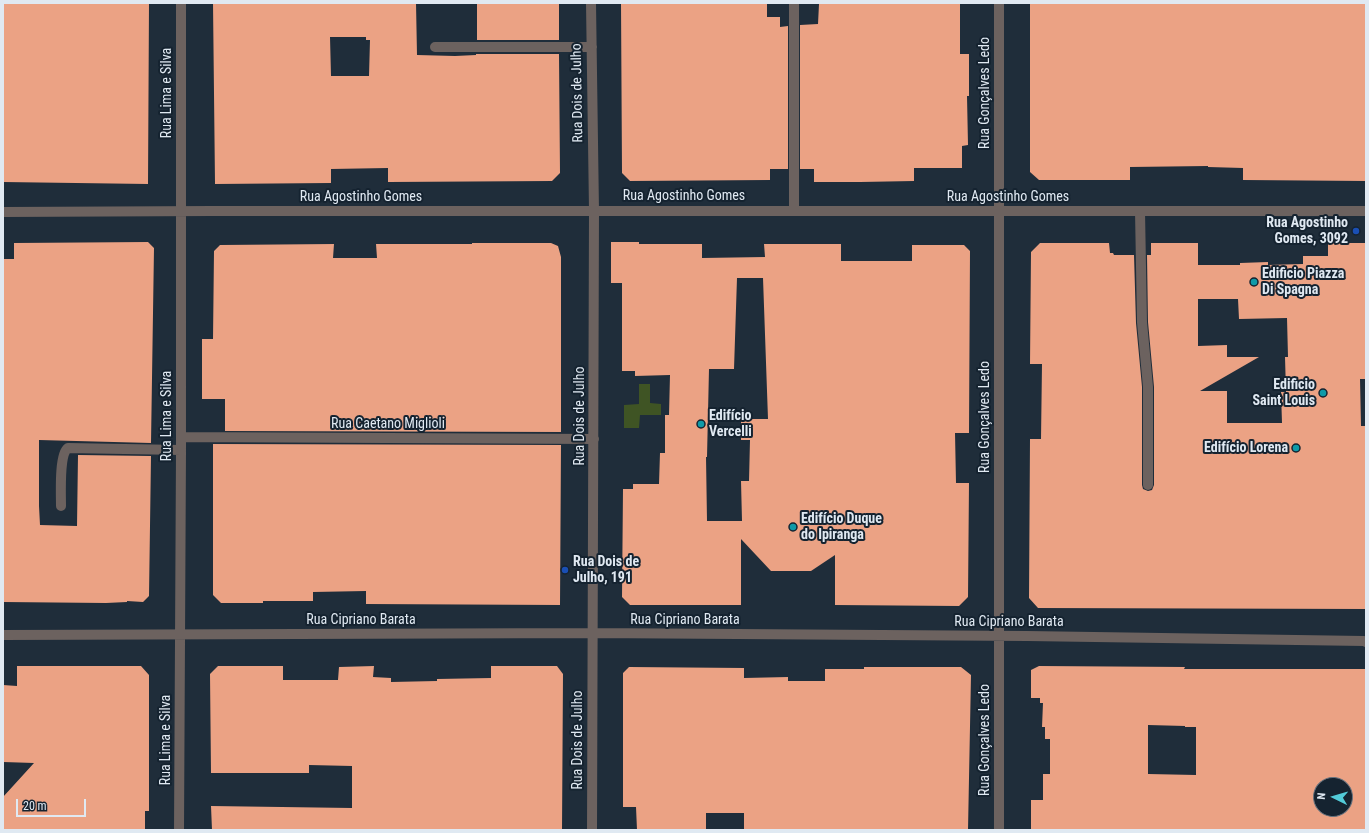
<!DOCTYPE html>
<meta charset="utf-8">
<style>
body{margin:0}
#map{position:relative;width:1369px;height:833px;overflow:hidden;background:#1f2d3a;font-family:"Roboto Condensed",sans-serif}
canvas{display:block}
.frame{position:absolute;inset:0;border:4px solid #e0e9f2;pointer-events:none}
.north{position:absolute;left:1313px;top:777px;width:40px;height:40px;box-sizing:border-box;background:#152330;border:1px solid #66727e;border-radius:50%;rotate:275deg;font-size:11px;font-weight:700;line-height:16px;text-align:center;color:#e0e9f2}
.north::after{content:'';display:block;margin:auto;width:14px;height:18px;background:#52cbd9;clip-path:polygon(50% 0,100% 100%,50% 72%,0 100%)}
.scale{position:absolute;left:16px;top:799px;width:70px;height:18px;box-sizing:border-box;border:2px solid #e0e9f2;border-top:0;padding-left:5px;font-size:12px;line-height:14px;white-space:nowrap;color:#e0e9f2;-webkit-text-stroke:3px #152330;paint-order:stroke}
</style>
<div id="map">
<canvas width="1369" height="833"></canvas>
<div class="frame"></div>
<div class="north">N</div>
<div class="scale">20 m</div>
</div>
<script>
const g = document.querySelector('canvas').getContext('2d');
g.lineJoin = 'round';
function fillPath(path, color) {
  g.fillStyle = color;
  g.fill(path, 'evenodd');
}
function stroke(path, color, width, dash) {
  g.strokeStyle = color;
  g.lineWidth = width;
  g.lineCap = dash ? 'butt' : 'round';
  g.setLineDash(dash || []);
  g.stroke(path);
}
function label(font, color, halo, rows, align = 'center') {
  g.font = font + ' "Roboto Condensed",sans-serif';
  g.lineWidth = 4;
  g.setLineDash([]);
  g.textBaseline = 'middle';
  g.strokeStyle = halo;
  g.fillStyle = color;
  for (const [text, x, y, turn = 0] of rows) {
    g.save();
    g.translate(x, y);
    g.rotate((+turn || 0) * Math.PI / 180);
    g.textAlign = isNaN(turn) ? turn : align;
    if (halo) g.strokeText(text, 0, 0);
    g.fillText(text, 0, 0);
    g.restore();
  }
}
const green = new Path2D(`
 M639 384H650V403L661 404V415H640L639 428H624V405L639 404Z`);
const building = new Path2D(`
 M3 3H149L148 184 3 182Z
 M213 3H416L417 55 455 56 476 55V54H559L560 173 552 181 388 182V168L331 169V183L215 184ZM330 37H366V40H370L369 76H331Z
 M477 3H559V40H477Z
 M621 3H767V17H780V27L788 26V169H770V180L630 181 622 173Z
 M871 3H960V54H969V96H967L968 145 962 146V168H914V181L860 182H814V169H800V25L818 24 819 4H871Z
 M1030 3H1366V181L1243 180V168L1208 167V166L1130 167V180H1039L1030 172Z
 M148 242 154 248 151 443 39 440V506L40 525 77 526 78 455 151 456 149 596 143 602 127 601V602L106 603 3 602V259H14V243Z
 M611 242H639V244H702V258L765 257 764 244H841V261H912V245H964L970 251 969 433H955L956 483H969L968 597 959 606 835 605V555L811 571H771L741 539V605H630L622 597 623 489H633V484H659L660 453H665V415H669L670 375 635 376V371H622V283H611ZM737 278H763L768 419H741V440H750L749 481H741L742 521H707L706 457H707L709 369H734Z
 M472 243H551L558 246 561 257V432L225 431V399H202V339H213L214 251 220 245 334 244 333 258H377L376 244H472Z
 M1040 243H1109L1110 253H1113L1114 255H1134L1136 323 1142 387V485L1143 489 1148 491 1152 490 1154 485V387L1148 322 1147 255H1151V243H1198V265H1240V263L1268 262V265L1303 264V256H1328V243H1366V357H1365V379H1360L1361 426H1366V609L1038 608 1029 598 1030 439H1041L1042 364H1030L1031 252ZM1198 299H1238L1239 319 1287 318 1288 357H1285L1286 392H1281L1282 423H1227V391H1200L1259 357H1227V345L1198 346Z
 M213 444 561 445 560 605 366 604V591L313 592V601H263V603H221L213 595Z
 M17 666H141L149 675V811H145V830H3V797L34 763 3 762V685L17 686Z
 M218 666H283V680H338L339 667 374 666 373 677 391 678V682L437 681V679L491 678V666H557L563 674 562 830H212L211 806 352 808V766L309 765V773H211L210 674Z
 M1039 666 1185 667 1184 669H1366V830H1031V800H1043V774H1050V739H1045V727H1042L1043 703H1040V698H1031V670ZM1148 725 1185 726V727H1196V775L1148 774ZM1321 785H1345V809H1321Z
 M629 667 744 668V678L788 677V681H825V669H864V667H961L971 675 968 830H744V813H706V830H637L636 807H623V673Z`);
const minor = new Path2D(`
 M591 3 594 211 592 830
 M794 3V210
 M435 47H592
 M1140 211 1142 322 1148 387V485
 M3 212 212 211H1366
 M181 437 594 439
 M61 506C61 494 59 454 68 448L181 450
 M3 635 592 633 1027 636 1364 641 1366 642
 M179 830 181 450V3
 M999 830V3`);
const markers = [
 [1356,231,4,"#1a4fb4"],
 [1254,282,4,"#0f9aa8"],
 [1323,393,4,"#0f9aa8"],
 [701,424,4,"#0f9aa8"],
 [1296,448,4,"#0f9aa8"],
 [793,527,4,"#0f9aa8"],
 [565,570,4,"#1a4fb4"]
];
const streetNames = [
 ["Rua Lima e Silva",167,93,-90],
 ["Rua Dois de Julho",578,93,-91],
 ["Rua Gonçalves Ledo",985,93,-90],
 ["Rua Agostinho Gomes",684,196],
 ["Rua Agostinho Gomes",361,197],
 ["Rua Agostinho Gomes",1008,197],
 ["Rua Lima e Silva",167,416,-90],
 ["Rua Dois de Julho",580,416,-90],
 ["Rua Gonçalves Ledo",985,417,-90],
 ["Rua Caetano Miglioli",388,424],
 ["Rua Cipriano Barata",361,620],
 ["Rua Cipriano Barata",685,620],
 ["Rua Cipriano Barata",1009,622],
 ["Rua Lima e Silva",166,740,-90],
 ["Rua Dois de Julho",578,740,-90],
 ["Rua Gonçalves Ledo",985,740,-90]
];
const poiNames = [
 ["Rua Agostinho",1348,223,"right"],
 ["Gomes, 3092",1348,239,"right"],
 ["Edificio Piazza",1262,274],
 ["Di Spagna",1262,290],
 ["Edificio",1315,385,"right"],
 ["Saint Louis",1315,401,"right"],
 ["Edifício",709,416],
 ["Vercelli",709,432],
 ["Edifício Lorena",1288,448,"right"],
 ["Edifício Duque",801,519],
 ["do Ipiranga",801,535],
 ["Rua Dois de",573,562],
 ["Julho, 191",573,578]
];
fillPath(green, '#3f5424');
fillPath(building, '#eba284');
stroke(minor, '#6c625f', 10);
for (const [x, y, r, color] of markers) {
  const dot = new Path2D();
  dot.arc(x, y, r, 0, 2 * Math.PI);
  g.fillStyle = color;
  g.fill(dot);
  stroke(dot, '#152330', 1.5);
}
label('14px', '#e0e9f2', '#152330', streetNames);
label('bold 14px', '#e0e9f2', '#152330', poiNames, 'left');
</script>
